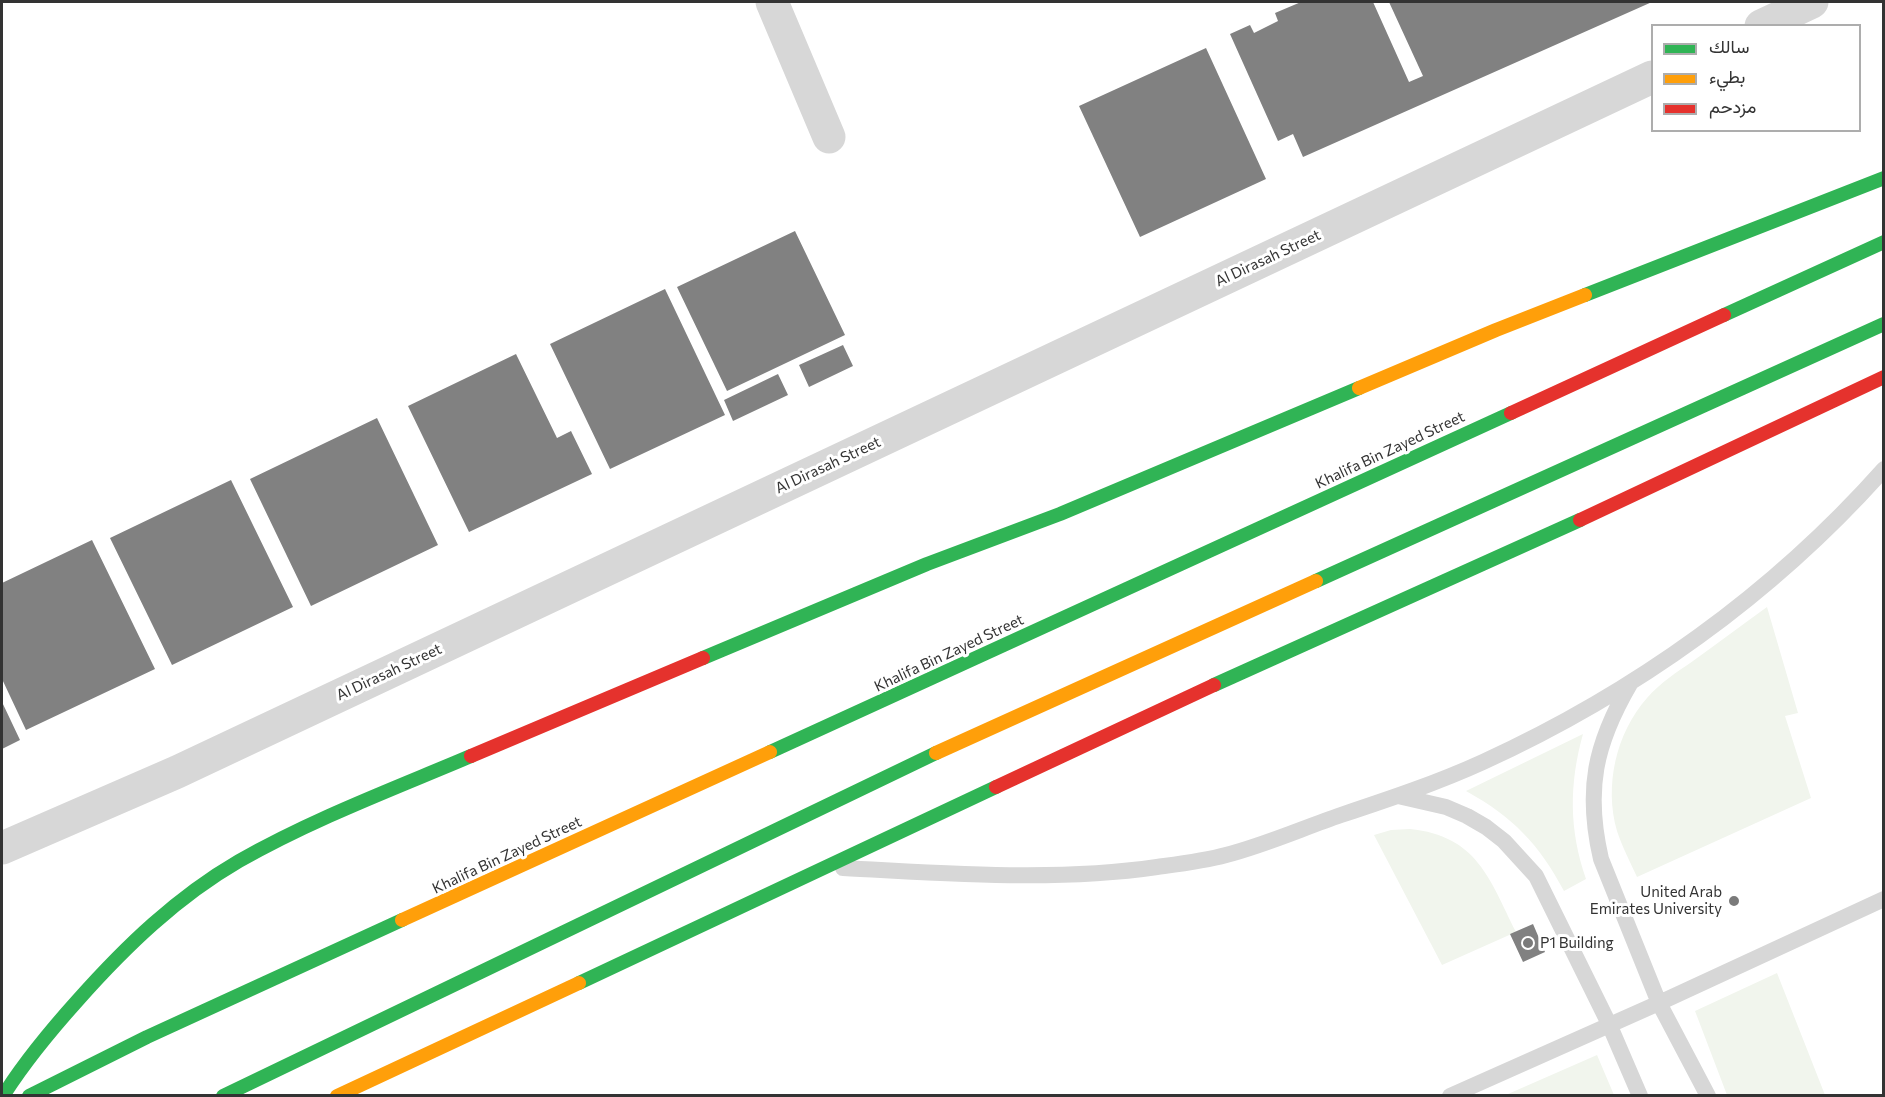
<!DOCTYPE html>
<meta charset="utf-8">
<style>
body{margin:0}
#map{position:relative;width:1885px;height:1097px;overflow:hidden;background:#fff;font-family:Commissioner,Vazirmatn,sans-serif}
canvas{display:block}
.frame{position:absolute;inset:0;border:3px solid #333;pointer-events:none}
.legend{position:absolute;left:1651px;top:24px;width:210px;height:108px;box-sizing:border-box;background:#fff;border:2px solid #adadad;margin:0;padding:8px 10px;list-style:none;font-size:18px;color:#333}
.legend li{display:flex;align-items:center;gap:12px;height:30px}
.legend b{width:30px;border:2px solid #adadad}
</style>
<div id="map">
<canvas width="1885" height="1097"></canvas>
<div class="frame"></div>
<ul class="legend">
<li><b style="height:8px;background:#30b455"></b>سالك</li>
<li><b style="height:8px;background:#ff9f0a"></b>بطيء</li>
<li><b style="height:8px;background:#e5322d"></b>مزدحم</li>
</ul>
</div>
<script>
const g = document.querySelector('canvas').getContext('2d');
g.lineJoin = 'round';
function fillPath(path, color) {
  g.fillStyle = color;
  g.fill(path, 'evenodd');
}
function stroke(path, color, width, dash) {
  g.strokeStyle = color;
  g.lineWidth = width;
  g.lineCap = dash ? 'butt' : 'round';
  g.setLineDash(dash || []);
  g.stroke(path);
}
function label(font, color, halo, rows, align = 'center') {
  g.font = font + ' Commissioner,sans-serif';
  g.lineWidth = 6;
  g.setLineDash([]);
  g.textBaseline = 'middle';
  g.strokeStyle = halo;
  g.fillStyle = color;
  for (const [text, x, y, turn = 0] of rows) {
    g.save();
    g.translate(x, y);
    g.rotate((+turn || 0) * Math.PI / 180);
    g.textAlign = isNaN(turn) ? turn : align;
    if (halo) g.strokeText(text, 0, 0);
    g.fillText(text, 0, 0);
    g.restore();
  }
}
const green = new Path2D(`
 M1767 607 1798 713 1785 716 1811 798 1637 877C1630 862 1622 846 1617 831 1604 786 1616 733 1647 698 1660 683 1677 672 1693 661 1718 643 1742 625 1767 607Z
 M1583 734C1569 784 1569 830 1586 879L1564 891C1539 844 1513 817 1466 791Z
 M1410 829C1477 836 1489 878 1516 932L1442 965 1374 835 1391 830Z
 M1777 973 1825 1095H1727L1695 1011Z
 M1597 1055 1614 1095 1509 1096 1508 1094Z`);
const building = new Path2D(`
 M1301 2H1316L1317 3 1320 2H1373L1409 82 1423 76 1389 2H1652L1303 157 1293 134 1278 141 1230 34 1250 25 1254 33 1278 21 1275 13Z
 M1206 48 1266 179 1140 237 1079 106Z
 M795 231 845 335 727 391 677 287Z
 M665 289 725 415 610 469 550 344Z
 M843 345 853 366 809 387 799 365Z
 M516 354 557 438 571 431 592 474 469 532 408 406Z
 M778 374 788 395 733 421 724 400Z
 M377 418 438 545 311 606 250 479Z
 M231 480 293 607 172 665 110 538Z
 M92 540 155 669 26 730 2 679V583Z
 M2 702 20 740 2 749Z
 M1533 924 1545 952 1523 962 1510 934Z`);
const lane = new Path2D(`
 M1630 684C1595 744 1585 790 1601 859L1659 1003 1708 1096
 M1398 796 1446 807 1467 816 1486 827 1504 841 1536 876 1609 1024 1640 1096
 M843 868C946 873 1054 882 1157 867 1179 864 1204 861 1226 855 1265 845 1303 828 1341 815 1389 799 1437 783 1483 762 1634 693 1773 594 1884 469
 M1450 1096 1659 1003 1884 899`);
const street = new Path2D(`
 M772 2 829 137
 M1761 26 1812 2
 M2 848 177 772 1652 77`);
const fast = new Path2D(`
 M1585 295 1884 178
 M1724 315 1884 242
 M1316 581 1884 324
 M703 658 927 564 1060 514 1359 388
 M1214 685 1580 520
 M770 752 1511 413
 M579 983 996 787
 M3 1096C25 1061 51 1030 78 1000 126 946 177 897 239 861 313 819 393 789 471 756
 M29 1096 147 1037 402 920
 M223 1096 936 753`);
const slow = new Path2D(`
 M1359 388 1496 330 1585 295
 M936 753 1316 581
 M402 920 770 752
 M337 1096 579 983`);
const jam = new Path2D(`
 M1511 413 1724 315
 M1580 520 1884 377
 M471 756 703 658
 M996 787 1214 685`);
const markers = [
 [1734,901,6,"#7a7a7a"],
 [1528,943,6,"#7a7a7a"]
];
const streetNames = [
 ["Al Dirasah Street",1268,258,-25],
 ["Khalifa Bin Zayed Street",1390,450,-25],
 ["Al Dirasah Street",828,465,-25],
 ["Khalifa Bin Zayed Street",949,653,-25],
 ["Al Dirasah Street",389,672,-25],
 ["Khalifa Bin Zayed Street",507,855,-25]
];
const poiNames = [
 ["United Arab",1722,892],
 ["Emirates University",1722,909],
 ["P1 Building",1540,943,"left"]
];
fillPath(green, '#f1f5ed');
fillPath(building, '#818181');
stroke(lane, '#d7d7d7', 16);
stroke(street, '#d7d7d7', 33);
stroke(fast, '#30b455', 14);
stroke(slow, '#ff9f0a', 14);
stroke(jam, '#e5322d', 14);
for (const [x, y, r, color] of markers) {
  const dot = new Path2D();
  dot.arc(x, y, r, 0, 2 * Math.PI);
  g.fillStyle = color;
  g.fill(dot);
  stroke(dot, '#fff', 2);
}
label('15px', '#333', '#fff', streetNames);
label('15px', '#333', '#fff', poiNames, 'right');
</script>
